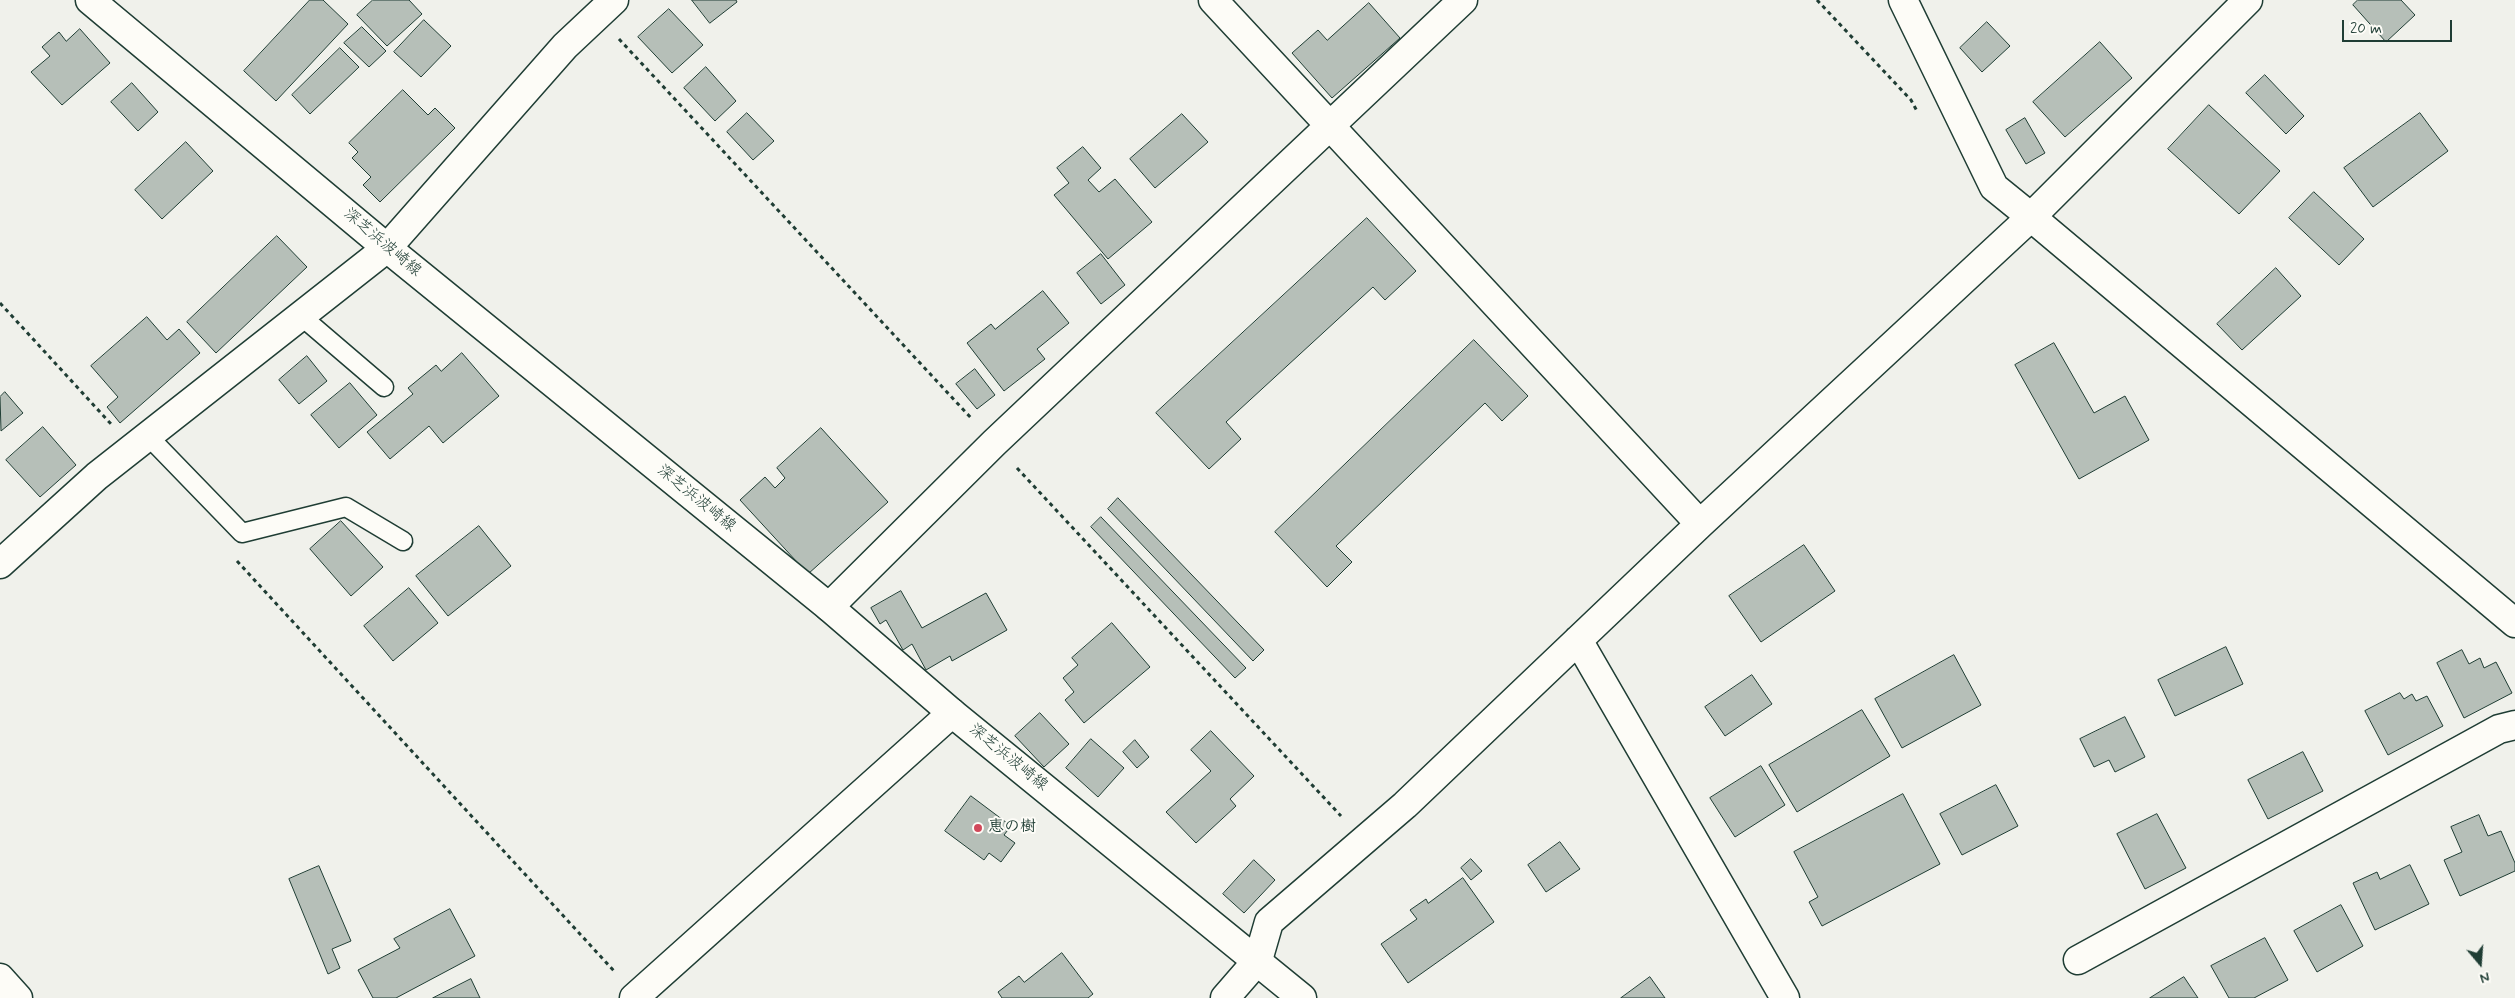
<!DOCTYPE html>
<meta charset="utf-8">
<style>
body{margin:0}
#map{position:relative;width:2515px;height:998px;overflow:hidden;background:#f0f1eb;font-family:Mynerve,sans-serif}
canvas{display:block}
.north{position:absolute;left:2455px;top:938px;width:50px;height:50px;-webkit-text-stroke:4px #fdfcf7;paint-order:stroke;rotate:162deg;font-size:14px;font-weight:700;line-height:20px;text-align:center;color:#1f3d34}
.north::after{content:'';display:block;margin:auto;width:18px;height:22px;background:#1f3d34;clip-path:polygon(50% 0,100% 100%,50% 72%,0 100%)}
.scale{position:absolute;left:2342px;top:20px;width:110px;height:22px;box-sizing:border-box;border:2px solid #1f3d34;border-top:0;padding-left:6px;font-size:15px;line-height:18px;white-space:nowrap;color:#1f3d34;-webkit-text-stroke:4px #fdfcf7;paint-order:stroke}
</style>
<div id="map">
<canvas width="2515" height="998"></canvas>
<div class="north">N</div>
<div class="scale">20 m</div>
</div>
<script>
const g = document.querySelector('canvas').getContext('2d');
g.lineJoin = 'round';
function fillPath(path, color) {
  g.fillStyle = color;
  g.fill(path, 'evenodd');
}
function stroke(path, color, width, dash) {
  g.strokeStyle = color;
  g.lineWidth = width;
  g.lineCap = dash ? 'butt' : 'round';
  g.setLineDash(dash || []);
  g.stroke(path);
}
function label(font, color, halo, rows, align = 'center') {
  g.font = font + ' Mynerve,"Klee One",sans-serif';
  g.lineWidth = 4;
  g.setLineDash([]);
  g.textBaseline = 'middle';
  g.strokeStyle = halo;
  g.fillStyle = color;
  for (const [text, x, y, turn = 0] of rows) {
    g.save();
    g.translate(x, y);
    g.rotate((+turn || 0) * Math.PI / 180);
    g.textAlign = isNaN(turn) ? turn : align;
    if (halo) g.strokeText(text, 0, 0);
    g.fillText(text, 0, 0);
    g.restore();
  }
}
const building = new Path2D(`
 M310 0H323L348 24 276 101 244 71Z
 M373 0H409L422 14 387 46 357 15Z
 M692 0H736L737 2 710 23Z
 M2358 0H2401L2415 15 2386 42 2353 5Z
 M1369 3 1400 38 1332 98 1292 53 1318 30 1327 40Z
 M669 9 703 45 672 73 638 37Z
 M424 20 451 46 421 77 394 52Z
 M1987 22 2010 46 1982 72 1960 48Z
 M362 27 386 51 369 67 344 43Z
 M80 29 110 63 62 105 31 72 50 56 42 47 59 32 66 41Z
 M2100 42 2132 78 2065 137 2033 102Z
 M340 48 359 67 310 114 292 95Z
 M706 67 736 101 715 121 684 88Z
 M2265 75 2304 116 2286 134 2246 93Z
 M132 83 158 112 138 131 111 102Z
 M403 90 428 115 435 108 455 128 380 202 363 185 371 177 352 158 358 152 349 143Z
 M2209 105 2280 171 2239 214 2168 149Z
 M747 113 774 141 753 160 727 132Z
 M2420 113 2448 151 2373 207 2344 168Z
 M1182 114 1208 142 1155 188 1130 159Z
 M2025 118 2045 153 2026 164 2006 130Z
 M186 142 213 171 162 219 135 190Z
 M1083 147 1101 168 1088 180 1099 192 1115 179 1152 222 1108 259 1054 195 1069 183 1057 168Z
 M2314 192 2364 239 2339 265 2289 218Z
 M1367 218 1416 271 1385 300 1373 287 1226 422 1241 439 1209 469 1156 413Z
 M277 236 307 267 216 353 187 322Z
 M1101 254 1125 285 1101 304 1077 273Z
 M2276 268 2301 296 2242 350 2217 324Z
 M1043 291 1069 323 1037 349 1045 359 1004 391 967 343 991 324 995 329Z
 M147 317 167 340 179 329 200 353 120 423 107 407 118 397 91 366Z
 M1474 340 1528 396 1502 421 1485 403 1336 546 1352 562 1327 587 1275 532Z
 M2054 343 2094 413 2125 396 2149 440 2079 479 2015 365Z
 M462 353 499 396 443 443 429 426 390 459 367 432 413 394 408 388 436 365 441 371Z
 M307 356 327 381 299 404 279 380Z
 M975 369 995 395 977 409 956 384Z
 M350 383 377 415 339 448 311 415Z
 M5 392 23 413 1 431 0 397Z
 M43 427 76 465 40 497 6 460Z
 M821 428 888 502 808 574 740 500 765 477 775 488 785 478 777 468Z
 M1118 498 1264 650 1253 661 1108 509Z
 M1101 517 1246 668 1235 678 1091 527Z
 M341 521 383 567 351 596 310 549Z
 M479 526 511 566 448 616 416 576Z
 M1804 545 1835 591 1761 642 1729 596Z
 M409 588 438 623 393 661 364 626Z
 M901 591 922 628 986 593 1007 630 952 661 950 656 926 670 912 644 903 650 886 620 880 624 871 608Z
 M1112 623 1150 667 1084 723 1065 700 1074 692 1063 678 1078 665 1072 658Z
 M2226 647 2243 684 2175 716 2158 680Z
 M2462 650 2469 664 2480 658 2484 668 2496 662 2512 693 2464 718 2437 663Z
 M1954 655 1981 705 1902 748 1875 699Z
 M1752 675 1772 704 1725 736 1705 707Z
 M2400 693 2404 699 2412 694 2416 701 2427 696 2443 726 2388 755 2365 711Z
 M1862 710 1890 756 1797 812 1769 765Z
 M1040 713 1069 744 1044 767 1015 736Z
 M2125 717 2145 757 2115 772 2109 760 2094 767 2080 739Z
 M1211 731 1254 776 1230 799 1236 806 1196 843 1166 812 1211 771 1191 750Z
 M1091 739 1124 768 1098 797 1066 768Z
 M1135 740 1149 757 1137 768 1123 752Z
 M2303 752 2323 791 2268 819 2248 780Z
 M1761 766 1785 805 1735 837 1710 798Z
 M1996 785 2018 826 1962 855 1940 814Z
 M1903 794 1940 864 1822 926 1809 902 1818 897 1794 852Z
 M971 796 1011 826 1004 835 1015 843 1001 862 989 853 984 860 945 831Z
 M2157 814 2186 868 2145 889 2117 834Z
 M2479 815 2488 836 2501 831 2515 863V871L2460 896 2444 860 2462 852 2451 827Z
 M1560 842 1580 869 1546 892 1528 865Z
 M1471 859 1482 871 1471 880 1461 868Z
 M1254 860 1275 880 1244 913 1223 894Z
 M2410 865 2429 904 2375 930 2353 883 2377 872 2380 879Z
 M319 866 351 941 332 949 340 968 328 974 289 879Z
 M1463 878 1494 922 1408 983 1381 944 1417 919 1410 910 1426 899 1428 903Z
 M2341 905 2363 946 2317 972 2294 931Z
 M450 909 475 956 396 998H373L358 970 400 948 394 939Z
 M2265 938 2288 980 2254 998H2229L2211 966Z
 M1062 953 1093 994 1088 998H1002L998 992 1019 976 1024 982Z
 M1650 977 1665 998H1621Z
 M2184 977 2198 998H2150Z
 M471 979 480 998H433Z`);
const path = new Path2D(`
 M1817 0 1911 100 1917 111
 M619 39 972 419
 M0 303 111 424
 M1017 468 1341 816
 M237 561 614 971`);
const lane = new Path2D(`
 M301 316 384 387
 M148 436 242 533 346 507 403 541`);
const street = new Path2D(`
 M1213 0 1700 524
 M1903 0 1994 187 2031 217
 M0 564 97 476 387 248 565 46 614 0
 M829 607 994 443 1463 0
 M1578 640 1785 998
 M2078 960 2499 729 2515 725
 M0 978 18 998
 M634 998 952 713
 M1225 998 1258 960 1269 922 1405 805 1700 524 2031 217 2248 0`);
const secondary = new Path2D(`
 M90 0 387 248 829 607 952 713 1302 998
 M2031 217 2515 623`);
const markers = [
 [978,828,5,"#d1495b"]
];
const streetNames = [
 ["深芝浜波崎線",382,243,40],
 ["深芝浜波崎線",696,499,39],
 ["深芝浜波崎線",1008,758,39]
];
const poiNames = [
 ["恵の樹",988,828]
];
fillPath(building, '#b6bfb8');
stroke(building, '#1f3d34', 1);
stroke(lane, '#1f3d34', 21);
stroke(street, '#1f3d34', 31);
stroke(secondary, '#1f3d34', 31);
stroke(path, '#1f3d34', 3, [4, 4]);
stroke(lane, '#fdfcf7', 18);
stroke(street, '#fdfcf7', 28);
stroke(secondary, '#fdfcf7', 28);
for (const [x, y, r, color] of markers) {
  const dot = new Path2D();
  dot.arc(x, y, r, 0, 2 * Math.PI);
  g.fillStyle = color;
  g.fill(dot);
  stroke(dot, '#fdfcf7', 2);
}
label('16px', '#1f3d34', '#fdfcf7', streetNames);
label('bold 16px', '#1f3d34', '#fdfcf7', poiNames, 'left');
</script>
